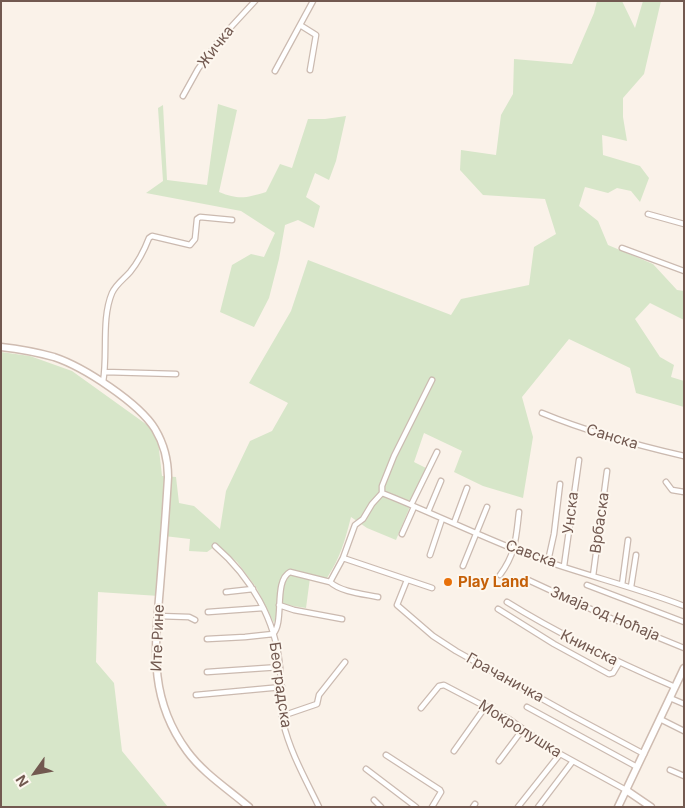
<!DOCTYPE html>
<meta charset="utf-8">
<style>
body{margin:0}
#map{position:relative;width:685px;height:808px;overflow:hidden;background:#faf2e9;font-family:Inter,sans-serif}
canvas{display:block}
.frame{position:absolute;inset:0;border:2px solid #725950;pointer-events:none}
.north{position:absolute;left:10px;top:748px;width:50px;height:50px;-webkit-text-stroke:4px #fdf7ef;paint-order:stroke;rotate:238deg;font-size:14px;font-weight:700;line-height:20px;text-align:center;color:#725950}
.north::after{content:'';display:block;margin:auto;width:18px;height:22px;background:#725950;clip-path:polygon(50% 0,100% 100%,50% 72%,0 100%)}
</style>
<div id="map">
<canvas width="685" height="808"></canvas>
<div class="frame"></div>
<div class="north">N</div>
</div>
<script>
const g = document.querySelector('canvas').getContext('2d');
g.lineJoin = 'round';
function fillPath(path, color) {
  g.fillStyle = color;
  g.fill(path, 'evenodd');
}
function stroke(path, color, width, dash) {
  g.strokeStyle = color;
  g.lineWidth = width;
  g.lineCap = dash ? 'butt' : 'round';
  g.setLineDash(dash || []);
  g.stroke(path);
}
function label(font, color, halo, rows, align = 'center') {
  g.font = font + ' Inter,sans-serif';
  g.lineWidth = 4;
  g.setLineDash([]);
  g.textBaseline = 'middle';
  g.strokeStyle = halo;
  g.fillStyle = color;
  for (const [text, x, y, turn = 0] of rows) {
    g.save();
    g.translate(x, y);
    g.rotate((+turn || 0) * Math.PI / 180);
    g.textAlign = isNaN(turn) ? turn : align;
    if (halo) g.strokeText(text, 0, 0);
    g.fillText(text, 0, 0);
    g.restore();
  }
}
const green = new Path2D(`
 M597 1H622L635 28 643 1H661L644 74 623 98V117L627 141 602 135 603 155 640 166 649 178 640 202 631 191 617 188 608 193 585 187 579 206 598 221 608 245 653 264 677 290 684 291V320L650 303 635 319 660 357 674 365 671 377 684 381V407L636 393 630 368 569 339 522 397 533 437 523 498 483 486 454 472 462 451 424 433 414 462 426 468 396 540 367 528 351 517C345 541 340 558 327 578H310L306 608 280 604 274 623 256 587 237 562 217 545 207 552 189 551 190 539 164 536 159 596 98 592 96 662 114 683 122 751 168 807H1V352L30 356 72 371 157 432 162 476 176 477 179 503 194 506 220 529 226 491 250 441 272 431 288 403 249 383 291 311 308 260 451 315 461 299 529 285 534 247 556 234 545 199 483 195 460 170 461 150 496 155 501 115 513 94 514 59 572 64 594 13Z
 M218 104 237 110 219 192C239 200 246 198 266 192L280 164 292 168 308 119H325L346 116 336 161 329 180 315 173 306 197 320 206 314 228 298 220 285 225 279 259 269 298 254 327 220 312 232 265 251 254 264 257 275 233 241 211 146 193 163 181 158 108 163 105 167 180 207 185Z`);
const street = new Path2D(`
 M300 25 316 35 310 70
 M275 71 313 1
 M183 96 198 69 219 40 255 1
 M648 214 684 224
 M622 248 684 271
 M105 372 176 374
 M103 382C108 355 101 319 112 293 116 284 124 279 130 272 139 261 144 251 149 238L152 236 190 245 195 239 197 219 200 217 232 220
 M542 413C588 432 636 445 684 456
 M666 482 672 490 684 492
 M382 493C433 513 483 538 534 557 584 575 635 587 684 606
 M411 505 437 452
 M428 512 441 481
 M454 523 467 488
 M402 534 414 507
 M215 546C251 577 276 620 280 668 282 686 279 705 283 722 290 752 306 780 319 807
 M430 555 442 519
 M343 558 432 588
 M548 561 554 534 560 484
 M463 566 487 507
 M564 566 579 460
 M500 575C516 553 516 538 519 512
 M593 576 607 471
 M526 579 608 617 684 648
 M407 580 397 605 433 636 456 651 571 715 644 754
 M330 582 343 558 355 525 363 519 372 504 382 493V486L394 456 432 380
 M587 585 684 622
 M622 585 628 540
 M631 587 636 555
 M226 592 253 589
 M507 602C560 635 617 662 675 687
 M279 605 294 610 342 619
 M498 609 554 644 609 674 613 673 619 663
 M208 612 263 608
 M158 616 189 617 195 620
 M273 634C285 622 273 581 290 572L330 582C341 592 363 594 378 597
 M207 639 245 637 273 634
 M207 672 280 667
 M196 695 282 687
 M670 698 684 704
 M527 707 637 767
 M421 708 439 686 444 685 509 719 553 750 626 790
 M282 716 317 704 319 695 345 662
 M660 719 684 731
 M454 751 486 706
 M386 755 440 790 441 792 432 807
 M499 761 523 729
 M366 769 416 807
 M670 770 684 776
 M374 800 381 807
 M473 807 475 804
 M518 807 560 754
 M538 807 573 761`);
const secondary = new Path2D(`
 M1 347C19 349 36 352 54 357 84 367 139 403 155 429 164 444 168 460 168 477 166 513 163 550 160 587 155 647 148 698 187 751 203 773 228 789 249 807
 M626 790 651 807
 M618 807 684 668`);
const markers = [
 [448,582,5,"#e8710a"]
];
const streetNames = [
 ["Жичка",216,47,-52],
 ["Санска",612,437,17],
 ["Унска",571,513,-83],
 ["Врбаска",600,523,-82],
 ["Савска",531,554,20],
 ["Змаја од Ноћаја",605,614,23],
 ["Ите Рине",158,638,-88],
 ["Книнска",589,648,26],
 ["Грачаничка",505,678,29],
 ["Београдска",280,685,82],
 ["Мокролушка",520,729,32]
];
const foodNames = [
 ["Play Land",458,582]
];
fillPath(green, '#d7e6c9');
stroke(street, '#cbbab0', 7);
stroke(secondary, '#cfbcb1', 9);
stroke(street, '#fff', 4.5);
stroke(secondary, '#fff', 6);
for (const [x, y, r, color] of markers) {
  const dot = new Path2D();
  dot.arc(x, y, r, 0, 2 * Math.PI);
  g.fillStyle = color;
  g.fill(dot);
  stroke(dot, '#fdf7ef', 2);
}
label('15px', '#725950', '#fdf7ef', streetNames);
label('bold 15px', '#c56008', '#fdf7ef', foodNames, 'left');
</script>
